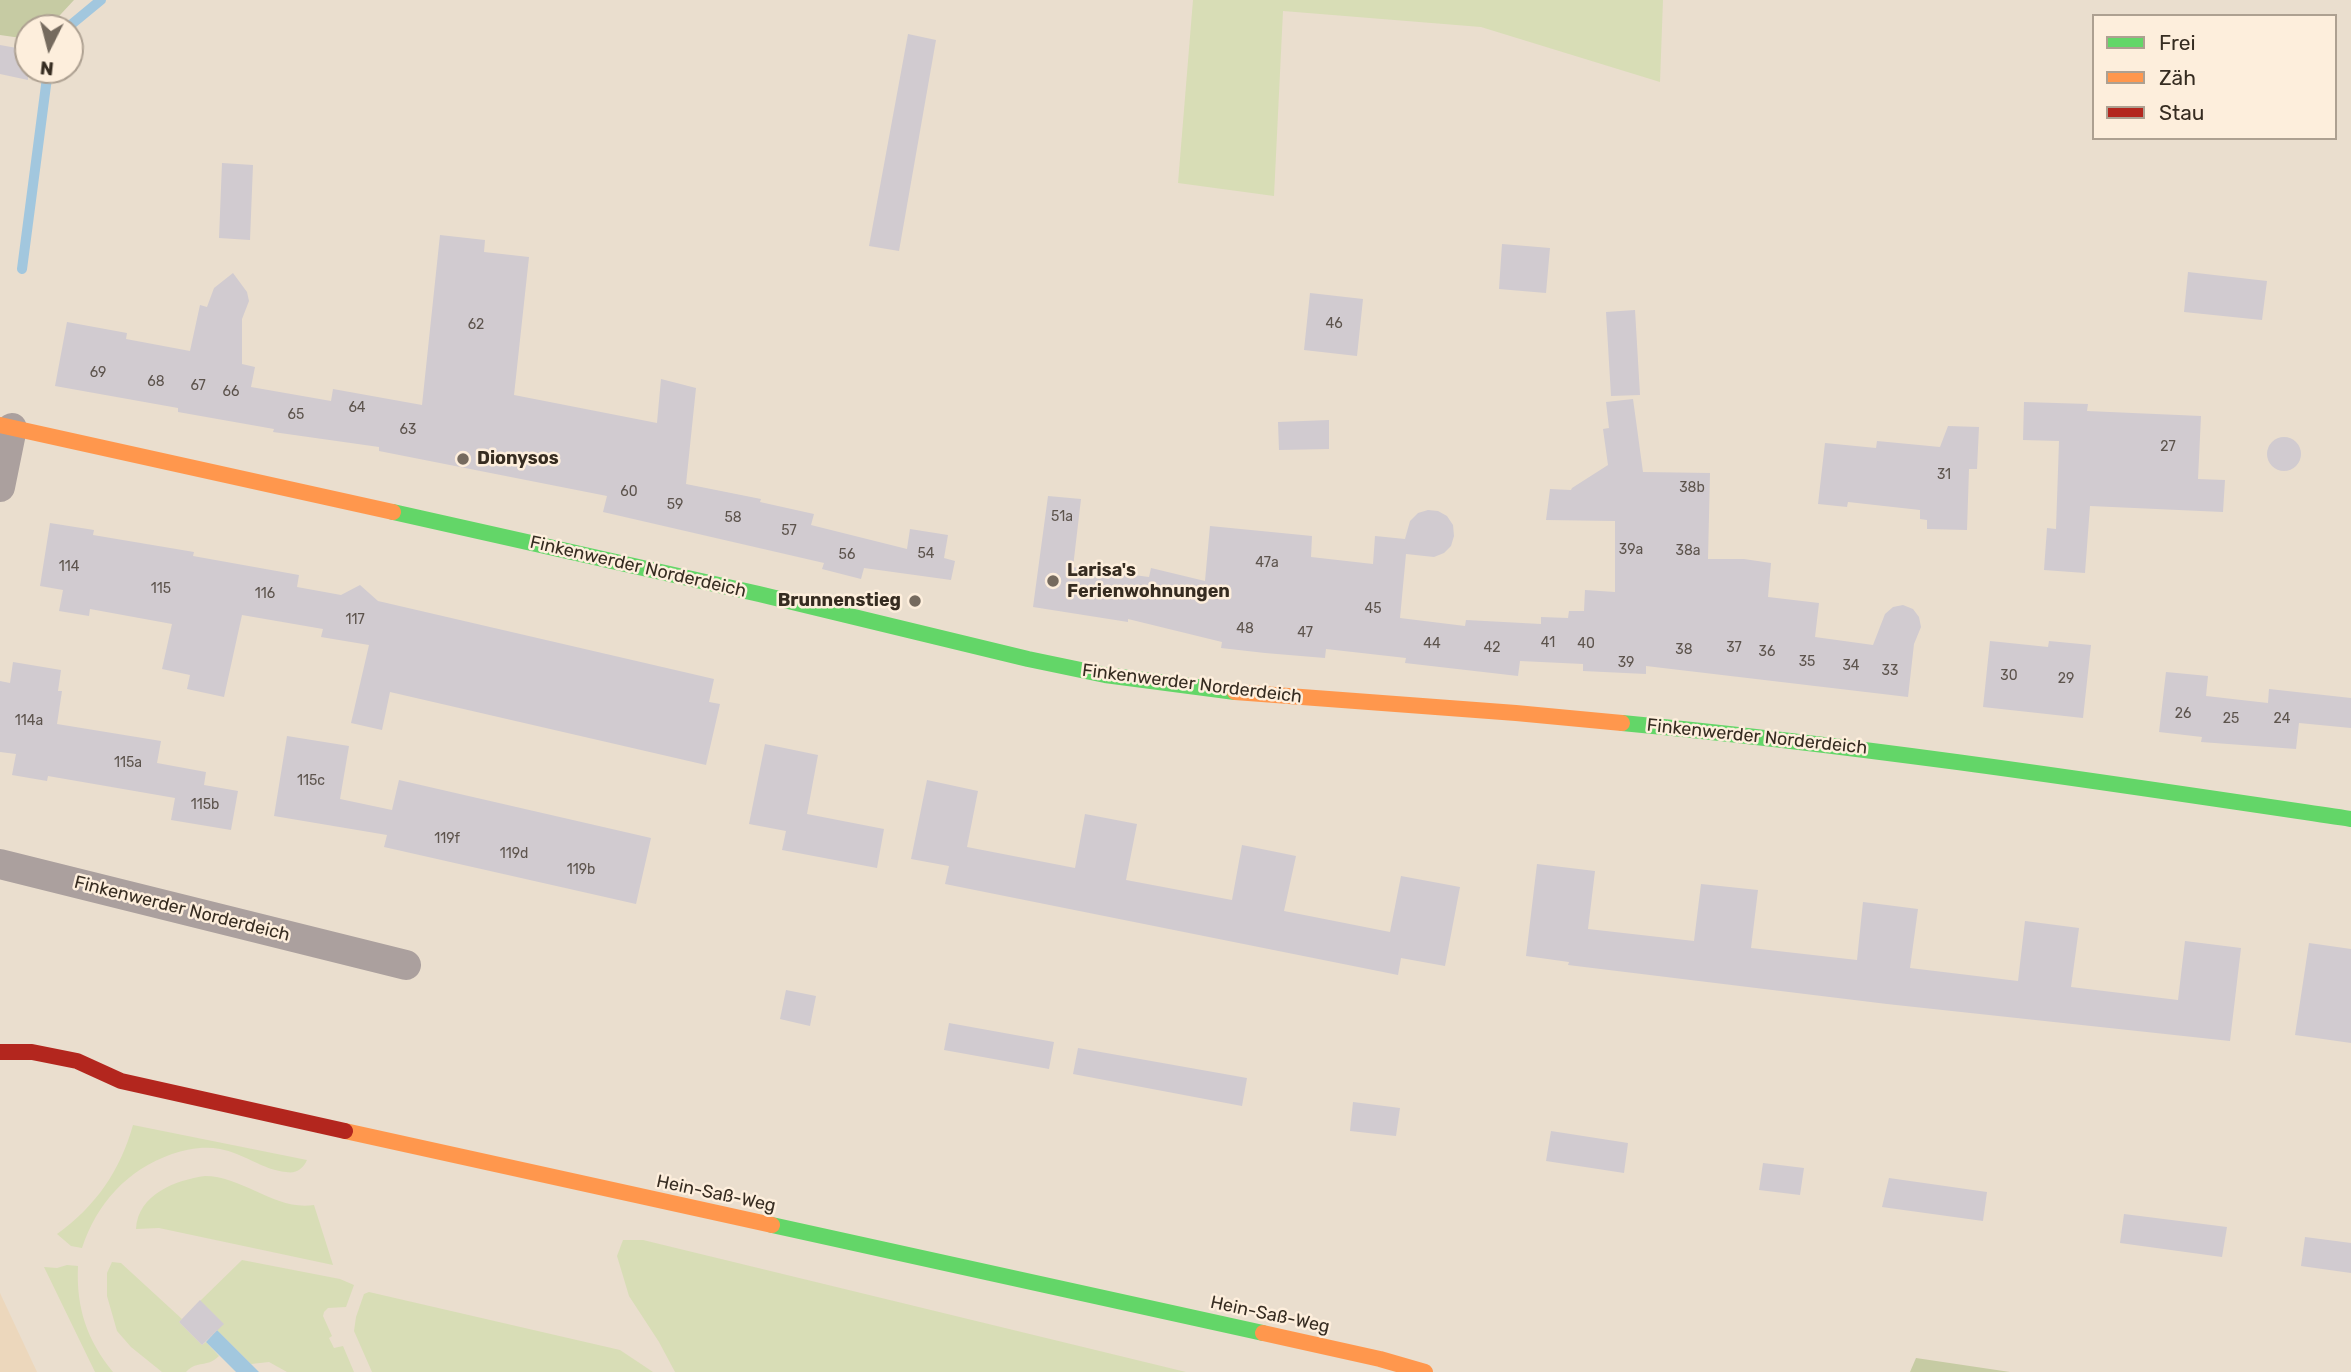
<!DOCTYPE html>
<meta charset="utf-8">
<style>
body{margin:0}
#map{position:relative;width:2351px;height:1372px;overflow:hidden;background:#eadece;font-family:Rubik,sans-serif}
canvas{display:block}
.legend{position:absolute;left:2092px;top:14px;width:245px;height:126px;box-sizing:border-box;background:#fdeedc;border:2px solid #ada091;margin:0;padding:9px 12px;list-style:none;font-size:21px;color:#362c21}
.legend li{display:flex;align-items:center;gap:14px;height:35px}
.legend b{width:35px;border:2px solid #ada091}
.north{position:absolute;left:14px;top:14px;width:70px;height:70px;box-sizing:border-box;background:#fdeedc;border:2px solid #ada091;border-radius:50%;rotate:186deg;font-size:19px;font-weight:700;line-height:28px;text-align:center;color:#362c21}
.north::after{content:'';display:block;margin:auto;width:24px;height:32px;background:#756a5e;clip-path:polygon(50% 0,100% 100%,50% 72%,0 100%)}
</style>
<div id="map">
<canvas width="2351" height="1372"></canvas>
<ul class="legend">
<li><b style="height:9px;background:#63d668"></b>Frei</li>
<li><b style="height:9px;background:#ff974d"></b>Zäh</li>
<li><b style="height:9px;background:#b3261e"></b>Stau</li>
</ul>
<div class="north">N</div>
</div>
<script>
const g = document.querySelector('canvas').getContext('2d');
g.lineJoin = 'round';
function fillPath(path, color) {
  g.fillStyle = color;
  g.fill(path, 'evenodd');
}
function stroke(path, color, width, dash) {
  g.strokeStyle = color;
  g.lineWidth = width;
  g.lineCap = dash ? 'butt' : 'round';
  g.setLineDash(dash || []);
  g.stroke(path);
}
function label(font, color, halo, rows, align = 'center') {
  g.font = font + ' Rubik,sans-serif';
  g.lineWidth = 5;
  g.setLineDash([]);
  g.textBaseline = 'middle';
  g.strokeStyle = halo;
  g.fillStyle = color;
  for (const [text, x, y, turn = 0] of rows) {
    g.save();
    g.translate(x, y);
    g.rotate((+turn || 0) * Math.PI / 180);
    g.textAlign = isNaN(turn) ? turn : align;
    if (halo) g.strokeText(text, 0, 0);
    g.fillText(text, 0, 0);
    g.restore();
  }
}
const built = new Path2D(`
 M0 1293 37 1372H0Z`);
const green = new Path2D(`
 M1193 0H1663L1660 82 1481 27 1283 11 1274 196 1178 183Z
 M133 1125 307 1160C303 1169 296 1174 286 1172 263 1170 243 1153 220 1149 204 1146 187 1149 172 1154 127 1170 97 1203 82 1248L71 1246 57 1234C96 1206 120 1171 133 1125Z
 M205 1176C243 1176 275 1211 314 1205L333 1265 159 1228 136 1229C138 1194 176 1180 205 1176Z
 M623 1240H643L1186 1372H675L659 1342 629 1296 617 1256Z
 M242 1260 340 1279 354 1285 346 1307 328 1308 324 1312 323 1316 332 1336 329 1338 334 1348 343 1346 354 1372H287L269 1362 251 1364 217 1330 200 1301Z
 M112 1262 121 1263 182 1319 179 1322 202 1345 206 1342 219 1356C205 1369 199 1359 186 1372H162L131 1347 117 1331 107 1296V1273Z
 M67 1265 78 1266C76 1308 87 1340 113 1372H95L44 1267 57 1268Z
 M369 1292 620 1350 653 1372H372L354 1331 356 1317 364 1294Z`);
const forest = new Path2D(`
 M0 0H74L48 28H28V39L0 35Z
 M1916 1358 2010 1372H1910Z`);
const water = new Path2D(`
 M217 1330 259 1372H236L206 1342Z`);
const stream = new Path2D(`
 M67 28 101 0
 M22 269 48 70`);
const building = new Path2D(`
 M908 34 936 40 899 251 869 246Z
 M0 45 28 50V80L0 74Z
 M222 163 253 165 250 240 219 238Z
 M440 235 485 240 484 252 529 257 514 395 657 423 661 379 696 388 686 484 761 499 760 502 814 514 811 525 907 549 910 529 948 535 944 558 955 561 951 580 864 568 861 579 822 569 824 563 603 512 607 496 379 451V447L273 432 274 429 178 412V408L55 386 67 322 127 333 126 339 190 351 200 305 207 307 214 288 233 273 247 292 249 301 242 319V364L255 367 251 387 331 401 333 389 422 405Z
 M1502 244 1550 248 1546 293 1499 289Z
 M2188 272 2267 281 2262 320 2184 312Z
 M1310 293 1363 299 1357 356 1304 350Z
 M1635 310 1640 395 1611 396 1606 312Z
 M1633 399 1643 472 1710 473 1708 559H1744L1771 563 1768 597 1819 603 1815 637 1873 645 1885 614 1893 607 1903 605 1913 609 1919 617 1921 627 1914 644 1908 697 1646 666V674L1583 671V664L1520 661 1518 676 1405 663 1406 658 1326 649 1325 658 1265 653 1221 648 1222 642 1128 619V622L1033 607 1048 496 1081 499 1073 567 1149 577 1151 568 1205 581 1210 526 1312 536 1311 557 1373 564 1375 536 1405 539 1410 521 1418 513 1428 510 1438 511 1447 516 1453 525 1454 536 1451 546 1444 553 1434 557 1406 554 1400 618 1465 626 1466 620 1541 624V617L1568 618 1569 611H1584L1585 590 1615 592V521L1546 520 1550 489 1571 490 1572 488 1608 465 1603 429 1609 428 1606 402Z
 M2024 402 2088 404 2087 411 2201 416 2198 479 2225 480 2223 512 2090 506 2085 573 2044 570 2047 528 2056 529 2059 441 2023 440Z
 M1329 420V449L1279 450 1278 422Z
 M1948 426 1979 427 1977 469H1969L1967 530 1927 529V520L1920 519V510L1848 502 1847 507 1818 504 1825 443 1876 448 1877 441 1940 447Z
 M2267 454a17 17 0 1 1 34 0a17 17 0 1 1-34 0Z
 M50 523 94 530 93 535 194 552 193 556 299 575 297 587 341 595 360 585 378 601 714 679 709 702 720 704 706 765 390 692 382 730 351 723 369 645 321 637 323 629 242 615 224 697 187 689 190 675 162 669 172 624 90 609 89 616 59 611 63 590 40 586Z
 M1990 641 2048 647 2049 641 2091 645 2083 718 1983 707Z
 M13 662 61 670 58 691H62L57 724 161 741 157 763 206 772 204 785 238 791 231 830 171 820 175 798 48 776 47 781 12 775 16 754 0 752V681L10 683Z
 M2166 672 2208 676 2206 696 2268 703 2269 689 2351 698V728L2299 723 2296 749 2201 742 2202 737 2159 732Z
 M287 736 349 746 340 799 392 810 399 780 651 838 636 904 384 847 387 835 274 816Z
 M765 744 818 755 807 814 884 829 877 868 782 850 786 831 749 824Z
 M927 780 978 791 967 847 1075 868 1085 814 1137 824 1126 880 1232 900 1242 845 1296 856 1284 911 1390 932 1401 876 1460 887 1445 966 1401 958 1398 975 945 884 949 866 911 859Z
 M1537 864 1595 871 1588 929 1694 941 1701 884 1758 890 1751 948 1857 960 1863 902 1918 909 1910 968 2018 981 2025 921 2079 928 2071 987 2178 1000 2185 941 2241 948 2230 1041 1887 1004 1568 965 1569 962 1526 956Z
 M2309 943 2351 949V1043L2295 1035Z
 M786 990 816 996 810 1026 780 1019Z
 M949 1023 1054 1042 1049 1069 944 1050Z
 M1078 1048 1247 1078 1242 1106 1073 1074Z
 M1353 1102 1400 1108 1396 1136 1350 1131Z
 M1551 1131 1628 1143 1624 1173 1546 1161Z
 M1763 1163 1804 1168 1800 1195 1759 1190Z
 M1889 1178 1987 1192 1983 1221 1882 1207Z
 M2124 1214 2227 1227 2222 1257 2120 1243Z
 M2305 1237 2351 1243V1273L2301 1266Z
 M200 1300 224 1324 202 1345 179 1322Z`);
const street = new Path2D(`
 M0 487 12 428
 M0 864 406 965`);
const fast = new Path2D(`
 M393 512 759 594 1028 659 1105 675 1235 692
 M1622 723C1866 746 2108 783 2351 819
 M772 1225 1263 1333`);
const slow = new Path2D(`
 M0 425 393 512
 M1235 692 1516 713 1622 723
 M345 1131 772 1225
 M1263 1333 1380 1359 1425 1372`);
const jam = new Path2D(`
 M0 1052H32L77 1061 121 1081 345 1131`);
const markers = [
 [463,459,7,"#756a5e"],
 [1053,581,7,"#756a5e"],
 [915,601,7,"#756a5e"]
];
const numberNames = [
 ["46",1334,324],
 ["62",476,325],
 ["69",98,373],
 ["68",156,382],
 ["67",198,386],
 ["66",231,392],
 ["64",357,408],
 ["65",296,415],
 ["63",408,430],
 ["27",2168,447],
 ["31",1944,475],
 ["38b",1692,488],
 ["60",629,492],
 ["59",675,505],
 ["51a",1062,517],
 ["58",733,518],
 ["57",789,531],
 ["39a",1631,550],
 ["38a",1688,551],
 ["54",926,554],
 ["56",847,555],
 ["47a",1267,563],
 ["114",69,567],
 ["115",161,589],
 ["116",265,594],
 ["45",1373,609],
 ["117",355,620],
 ["48",1245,629],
 ["47",1305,633],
 ["41",1548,643],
 ["44",1432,644],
 ["40",1586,644],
 ["42",1492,648],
 ["37",1734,648],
 ["38",1684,650],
 ["36",1767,652],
 ["35",1807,662],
 ["39",1626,663],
 ["34",1851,666],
 ["33",1890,671],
 ["30",2009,676],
 ["29",2066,679],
 ["26",2183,714],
 ["25",2231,719],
 ["24",2282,719],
 ["114a",29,721],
 ["115a",128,763],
 ["115c",311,781],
 ["115b",205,805],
 ["119f",447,839],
 ["119d",514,854],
 ["119b",581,870]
];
const poiNames = [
 ["Dionysos",477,459],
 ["Larisa's",1067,571],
 ["Ferienwohnungen",1067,592],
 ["Brunnenstieg",901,601,"right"]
];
const streetNames = [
 ["Finkenwerder Norderdeich",638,567,13],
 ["Finkenwerder Norderdeich",1192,684,7],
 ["Finkenwerder Norderdeich",1757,737,6],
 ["Finkenwerder Norderdeich",182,909,14],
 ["Hein-Saß-Weg",716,1194,12],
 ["Hein-Saß-Weg",1270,1315,12]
];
fillPath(built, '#ecd7bc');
fillPath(green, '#d8ddb6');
fillPath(forest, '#c6cba3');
fillPath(water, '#a2c7de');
stroke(stream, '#a2c7de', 10);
fillPath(building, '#d1cbd0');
stroke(street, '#aba09e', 30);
stroke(fast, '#63d668', 16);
stroke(slow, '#ff974d', 16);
stroke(jam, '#b3261e', 16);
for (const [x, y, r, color] of markers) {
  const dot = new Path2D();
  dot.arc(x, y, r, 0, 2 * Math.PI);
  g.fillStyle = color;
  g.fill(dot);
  stroke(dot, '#fdeedc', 2.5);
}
label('14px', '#5d544d', null, numberNames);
label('bold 18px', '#362c21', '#fdeedc', poiNames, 'left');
label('18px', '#362c21', '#fdeedc', streetNames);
</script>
